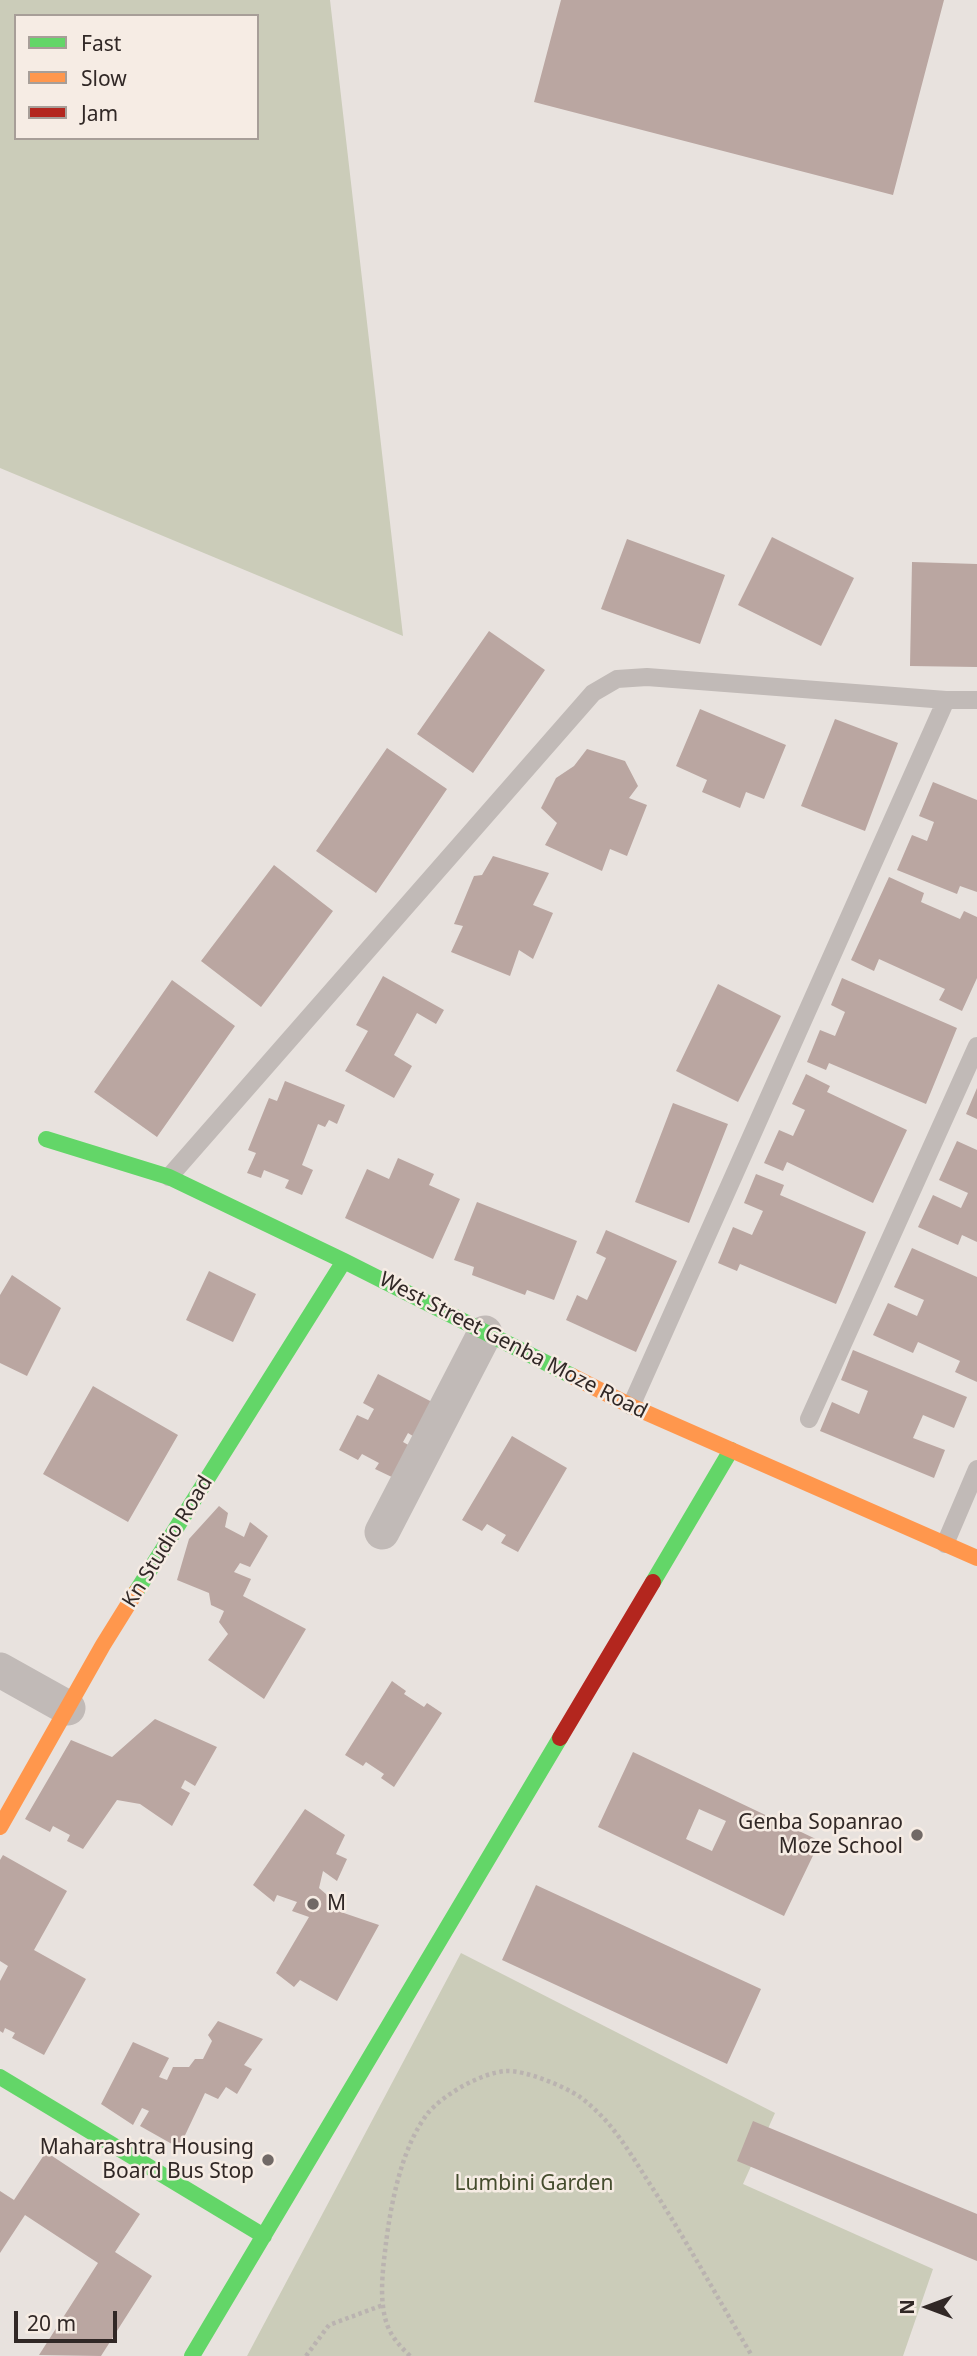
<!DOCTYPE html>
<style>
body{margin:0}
#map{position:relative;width:977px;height:2356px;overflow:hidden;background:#e8e2de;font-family:"Noto Sans",sans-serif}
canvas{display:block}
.legend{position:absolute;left:14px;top:14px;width:245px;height:126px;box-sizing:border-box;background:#f6ece4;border:2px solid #a79e98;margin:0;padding:9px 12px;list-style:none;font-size:21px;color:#312826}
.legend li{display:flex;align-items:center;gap:14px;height:35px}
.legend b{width:35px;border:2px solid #a79e98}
.north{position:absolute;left:893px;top:2272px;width:70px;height:70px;-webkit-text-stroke:5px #f6ece4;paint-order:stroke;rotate:270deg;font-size:19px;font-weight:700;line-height:28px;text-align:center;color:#312826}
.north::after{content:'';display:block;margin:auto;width:24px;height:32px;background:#312826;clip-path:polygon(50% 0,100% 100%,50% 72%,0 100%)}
.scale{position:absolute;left:14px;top:2311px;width:103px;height:32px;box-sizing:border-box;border:4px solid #312826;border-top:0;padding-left:9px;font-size:21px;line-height:24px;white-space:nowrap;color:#312826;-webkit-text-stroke:5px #f6ece4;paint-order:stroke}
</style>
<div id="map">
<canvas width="977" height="2356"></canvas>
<ul class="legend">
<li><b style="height:9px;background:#63d668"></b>Fast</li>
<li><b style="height:9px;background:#ff974d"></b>Slow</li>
<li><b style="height:9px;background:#b3261e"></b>Jam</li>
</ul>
<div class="north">N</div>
<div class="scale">20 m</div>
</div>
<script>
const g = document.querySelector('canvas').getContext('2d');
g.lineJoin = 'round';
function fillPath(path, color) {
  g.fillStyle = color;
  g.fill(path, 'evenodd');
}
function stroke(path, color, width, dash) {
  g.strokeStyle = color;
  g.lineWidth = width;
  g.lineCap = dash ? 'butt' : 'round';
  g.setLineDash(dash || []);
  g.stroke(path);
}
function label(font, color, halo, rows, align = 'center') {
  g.font = font + ' "Noto Sans",sans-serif';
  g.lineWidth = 5;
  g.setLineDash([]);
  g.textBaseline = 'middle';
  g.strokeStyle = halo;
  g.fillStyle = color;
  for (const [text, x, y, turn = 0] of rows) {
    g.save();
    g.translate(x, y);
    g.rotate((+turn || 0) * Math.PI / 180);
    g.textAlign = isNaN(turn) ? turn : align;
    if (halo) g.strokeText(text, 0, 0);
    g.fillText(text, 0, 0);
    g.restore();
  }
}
const green = new Path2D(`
 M0 0H330L403 636 0 468ZM16 16H257V138H16Z
 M461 1953 775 2113 743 2184 933 2269 903 2356H247Z`);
const building = new Path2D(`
 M561 0H944L893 195 534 102Z
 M772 537 854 578 821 646 738 605Z
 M627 539 725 575 700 644 601 609Z
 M912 562 977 564V667L910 666Z
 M489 631 545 670 473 773 417 734Z
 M700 709 786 745 764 799 746 792 740 808 702 792 707 780 676 766Z
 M835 719 898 743 865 831 801 806Z
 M387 748 447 789 376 893 316 851Z
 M587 749 625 761 638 786 629 798 647 805 627 856 610 849 602 871 545 845 557 823 541 808 556 778 574 766Z
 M933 782 977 800V892L960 886 957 894 897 870 912 835 927 841 934 822 919 816Z
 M493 856 549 873 533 905 553 913 533 959 519 950 510 976 451 952 463 926 454 924 474 876 482 875Z
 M274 865 333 911 261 1007 201 961Z
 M889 877 924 893 921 902 960 919 964 911 977 917V978L962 1011 939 1000 945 989 879 959 874 971 851 960Z
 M383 976 444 1010 436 1024 417 1013 394 1055 412 1066 394 1098 345 1071 368 1031 356 1025Z
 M842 978 957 1028 926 1104 829 1063 826 1070 807 1062 820 1030 835 1036 845 1012 831 1005Z
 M172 980 235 1026 157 1137 94 1092Z
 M718 984 781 1016 738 1102 676 1071Z
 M806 1074 830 1086 827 1092 907 1130 873 1203 787 1162 783 1171 764 1163 779 1130 793 1136 805 1110 792 1104Z
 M285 1081 345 1105 337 1124 329 1120 325 1127 318 1124 302 1165 313 1170 302 1195 285 1188 289 1180 264 1170 261 1178 247 1173 256 1153 248 1150 269 1098 277 1101Z
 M977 1088V1119L966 1114Z
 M673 1103 728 1124 689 1223 635 1202Z
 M957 1141 977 1150V1242L962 1235 958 1245 918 1227 933 1195 961 1208 968 1193 939 1180Z
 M398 1158 434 1174 429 1185 460 1199 433 1259 345 1218 367 1169 389 1179Z
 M756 1174 784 1185 780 1195 866 1232 836 1304 740 1264 737 1271 718 1263 733 1227 752 1235 763 1211 744 1203Z
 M477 1202 577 1241 554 1300 527 1290 525 1295 472 1275 474 1267 454 1260Z
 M606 1230 677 1261 636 1352 566 1320 577 1295 587 1300 606 1258 596 1253Z
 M912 1248 977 1277V1382L955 1372 960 1361 918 1342 913 1353 873 1335 888 1303 917 1316 924 1300 894 1287Z
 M209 1271 256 1294 233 1342 186 1320Z
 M12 1275 61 1308 27 1376 0 1363V1295Z
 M853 1350 967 1397 954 1428 923 1415 913 1438 945 1450 934 1478 820 1431 832 1402 859 1414 868 1391 841 1380Z
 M378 1374 434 1403 416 1438 408 1433 403 1442 412 1447 396 1479 375 1469 379 1463 362 1454 358 1460 339 1450 357 1415 368 1420 374 1409 363 1403Z
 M93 1386 178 1435 128 1522 43 1474Z
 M512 1436 567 1468 518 1552 501 1543 506 1535 487 1524 482 1531 462 1520Z
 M219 1506 228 1513 225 1527 244 1537 250 1522 268 1536 250 1567 240 1563 234 1572 251 1579 243 1596 306 1629 264 1699 208 1660 228 1634 219 1622 224 1611 211 1605 209 1593 177 1580 189 1539Z
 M392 1681 406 1691 404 1694 424 1707 427 1703 442 1713 394 1787 381 1778 384 1774 366 1762 363 1766 345 1755Z
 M155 1719 217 1747 195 1786 185 1780 181 1788 190 1793 172 1826 140 1804 117 1800 83 1849 67 1841 70 1835 53 1826 50 1832 25 1819 71 1740 112 1757Z
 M633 1752 820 1841 784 1916 598 1827ZM699 1809 726 1821 712 1851 686 1839Z
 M305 1809 345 1835 336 1854 347 1859 337 1881 323 1871 319 1888 326 1894 335 1910 379 1925 337 2001 300 1980 294 1987 276 1973 309 1917 292 1911 297 1902 277 1895 274 1902 253 1885Z
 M3 1855 67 1891 34 1950 86 1979 44 2055 12 2038 15 2033 5 2028 3 2033 0 2031V1981L8 1966 0 1961V1860Z
 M536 1885 761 1989 727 2064 502 1960Z
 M218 2021 263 2039 244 2065 252 2069 237 2094 226 2087 218 2099 205 2093 179 2148 140 2126 149 2111 142 2108 133 2125 101 2104 133 2042 169 2058 159 2077 167 2080 173 2067H189L195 2059H203L212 2041 208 2035Z
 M753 2121 977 2214V2261L737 2161Z
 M46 2152 140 2214 115 2252 152 2276 101 2356 39 2355 98 2263 25 2215 0 2253V2191L14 2200Z`);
const path = new Path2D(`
 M306 2356 329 2325 383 2305
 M410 2356C401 2347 393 2339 388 2327 378 2302 383 2268 386 2243 391 2203 402 2146 428 2113 444 2094 481 2073 506 2071 525 2070 564 2086 580 2097 610 2119 627 2148 646 2178 684 2236 717 2297 752 2356`);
const lane = new Path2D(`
 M169 1177 593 693 617 679 647 677 946 700H977
 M631 1406 946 700
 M809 1419 977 1046
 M945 1544 977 1469`);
const street = new Path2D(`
 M382 1532 485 1333
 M0 1670 68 1708`);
const fast = new Path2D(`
 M46 1139 169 1177 344 1261 572 1376
 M653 1582 731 1450
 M136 1592 344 1261
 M0 2077 264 2236
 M192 2356 560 1738`);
const slow = new Path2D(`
 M572 1376 631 1406 977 1558
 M0 1827 103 1645 136 1592`);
const jam = new Path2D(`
 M560 1738 653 1582`);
const markers = [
 [917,1835,7,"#716966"],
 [313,1904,7,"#716966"],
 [268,2160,7,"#716966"]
];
const streetNames = [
 ["West Street Genba Moze Road",513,1346,27],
 ["Kn Studio Road",168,1542,-58]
];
const poiNames = [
 ["Genba Sopanrao",903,1823],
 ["Moze School",903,1847],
 ["M",327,1904,"left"],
 ["Maharashtra Housing",254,2148],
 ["Board Bus Stop",254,2172]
];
const parkNames = [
 ["Lumbini Garden",534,2184]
];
fillPath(green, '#cbccb9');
fillPath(building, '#baa6a1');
stroke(path, '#bab3b0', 4.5, [3.5, 3.5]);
stroke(lane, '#c1bab7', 18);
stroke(street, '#c1bab7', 35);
stroke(fast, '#63d668', 16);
stroke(slow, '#ff974d', 16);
stroke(jam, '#b3261e', 16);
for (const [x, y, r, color] of markers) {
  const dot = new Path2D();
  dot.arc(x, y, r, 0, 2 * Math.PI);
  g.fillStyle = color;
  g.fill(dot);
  stroke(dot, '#f6ece4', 2.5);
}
label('21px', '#312826', '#f6ece4', streetNames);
label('21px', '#312826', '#f6ece4', poiNames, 'right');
label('21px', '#444c2d', '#f6ece4', parkNames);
</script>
